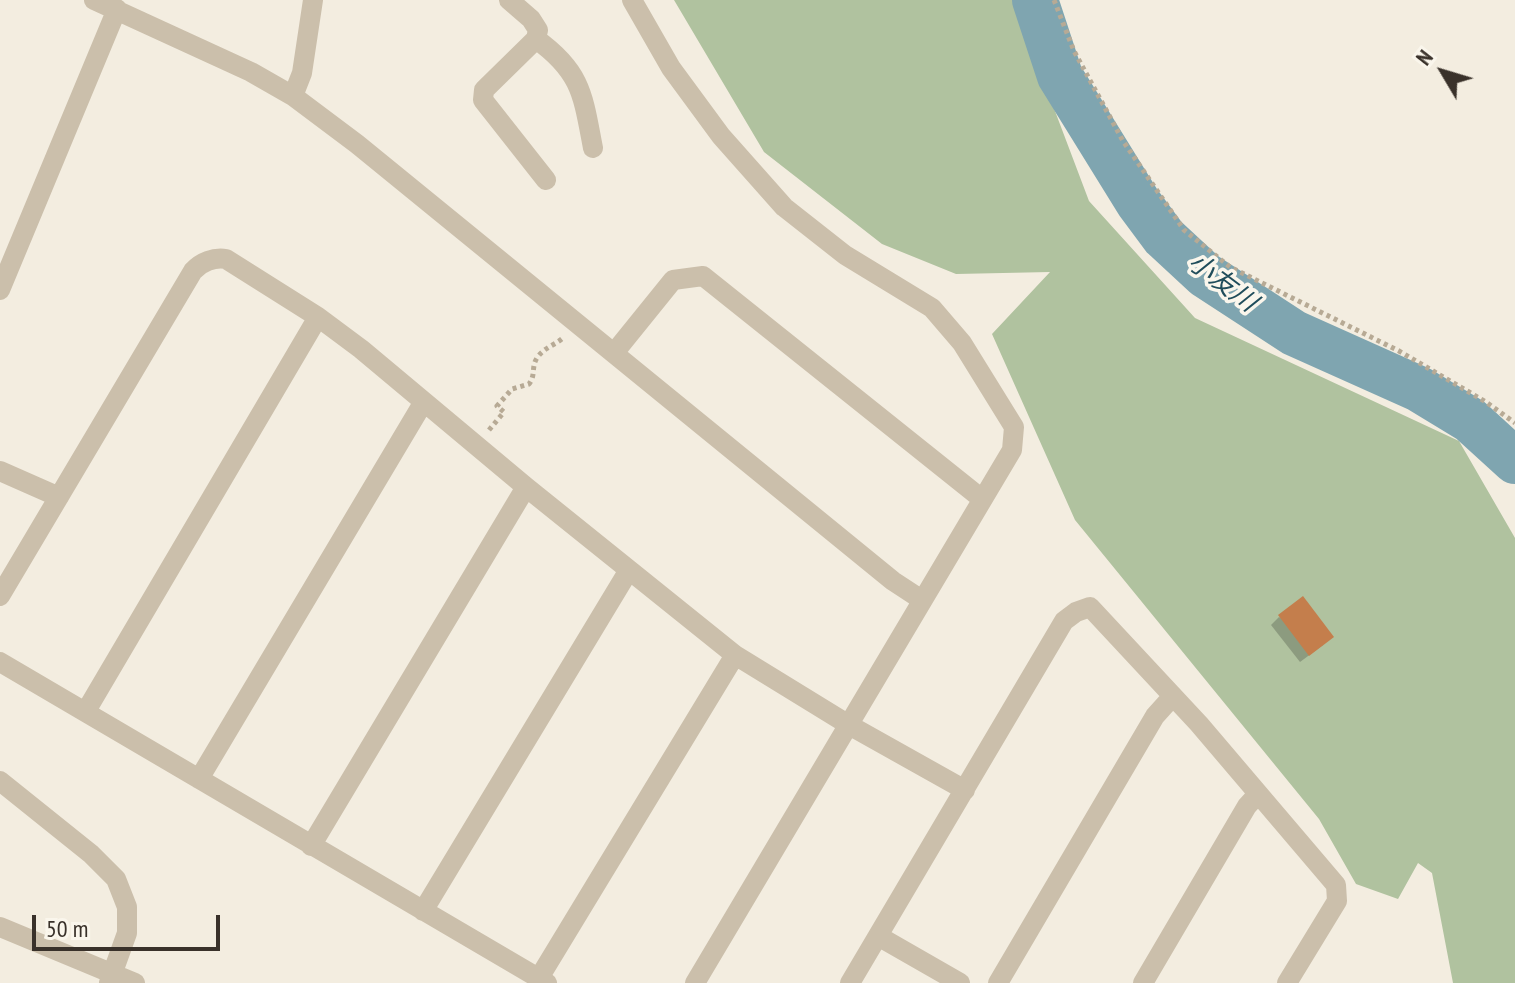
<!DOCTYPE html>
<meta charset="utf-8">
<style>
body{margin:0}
#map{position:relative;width:1515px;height:983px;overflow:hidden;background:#f3ede0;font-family:"PT Sans Narrow",sans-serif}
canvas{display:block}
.north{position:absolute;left:1403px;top:32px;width:80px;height:80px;-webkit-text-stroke:6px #faf6ec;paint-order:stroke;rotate:308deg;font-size:22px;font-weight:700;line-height:32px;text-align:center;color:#39312a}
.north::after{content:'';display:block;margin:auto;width:28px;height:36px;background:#39312a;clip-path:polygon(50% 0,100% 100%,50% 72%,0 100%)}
.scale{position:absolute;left:32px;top:915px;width:188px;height:36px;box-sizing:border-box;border:4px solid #39312a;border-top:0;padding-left:10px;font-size:24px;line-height:28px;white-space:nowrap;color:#39312a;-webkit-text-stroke:6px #faf6ec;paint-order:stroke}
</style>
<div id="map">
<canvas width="1515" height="983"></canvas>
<div class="north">N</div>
<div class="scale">50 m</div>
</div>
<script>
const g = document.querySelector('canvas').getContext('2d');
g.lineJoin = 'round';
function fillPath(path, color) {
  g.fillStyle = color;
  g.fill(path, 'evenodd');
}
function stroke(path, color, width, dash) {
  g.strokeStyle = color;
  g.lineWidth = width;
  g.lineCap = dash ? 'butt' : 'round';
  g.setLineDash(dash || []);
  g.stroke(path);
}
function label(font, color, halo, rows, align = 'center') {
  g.font = font + ' "PT Sans Narrow","Noto Sans JP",sans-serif';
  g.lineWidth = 7;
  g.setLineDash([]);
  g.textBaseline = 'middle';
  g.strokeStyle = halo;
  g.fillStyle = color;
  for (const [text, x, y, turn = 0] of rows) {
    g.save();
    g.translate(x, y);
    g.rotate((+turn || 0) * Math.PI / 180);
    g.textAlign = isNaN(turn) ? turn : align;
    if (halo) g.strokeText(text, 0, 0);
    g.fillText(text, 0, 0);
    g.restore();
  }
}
const green = new Path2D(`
 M674 0H1013L1089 201 1195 318 1459 441 1515 538V983H1453L1432 873 1418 863 1398 899 1356 884 1319 819 1075 520 992 334 1050 272 956 274 882 244 764 152Z`);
const shadow = new Path2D(`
 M1279 617 1323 645 1300 662 1271 625Z`);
const river = new Path2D(`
 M1035 0 1060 76 1138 202 1164 237 1205 275 1294 333 1419 389 1470 420 1515 461`);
const building = new Path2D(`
 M1303 596 1334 637 1309 656 1278 615Z`);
const path = new Path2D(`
 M1054 0 1074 51 1123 141 1184 230 1230 267 1399 351 1486 402 1515 423
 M489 430 504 412 497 406 512 389 529 384C536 375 531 367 537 358 544 347 556 345 564 337`);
const minor = new Path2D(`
 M94 0 251 72 293 96 357 144 893 581 922 600
 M509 0 531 19 538 30 536 39 484 90 483 100 546 180
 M632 0 671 68 721 136 784 207 845 255 932 308 962 343 1014 427 1012 450 695 983
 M536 39C582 72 583 96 593 148
 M293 96 302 73 313 0
 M0 290 117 9
 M614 353 673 280 703 276 982 499
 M0 471 59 497
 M0 596 193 271C201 262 214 257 226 259L318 317 361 349 526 487 735 655 849 725 965 790
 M0 662 547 983
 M86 711 318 317
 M199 779 423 403
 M0 781 91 854 116 879 127 907V933L109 983
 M311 846 526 487
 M423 911 629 570
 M0 927 135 983
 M878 936 960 983
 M539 978 735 655
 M850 983 1064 621 1076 612 1090 607 1199 724 1336 885 1337 901 1287 983
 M998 983 1155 716 1173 696
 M1143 983 1247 806 1258 794`);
const waterNames = [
 ["小友川",1222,283,37]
];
fillPath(green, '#b0c29f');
fillPath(shadow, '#0003');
stroke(river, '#7fa5b0', 46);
fillPath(building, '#c47e4c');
stroke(path, '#b7aa95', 5, [4, 4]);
stroke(minor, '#cbbfab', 20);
label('italic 26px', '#204d5b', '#faf6ec', waterNames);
</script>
